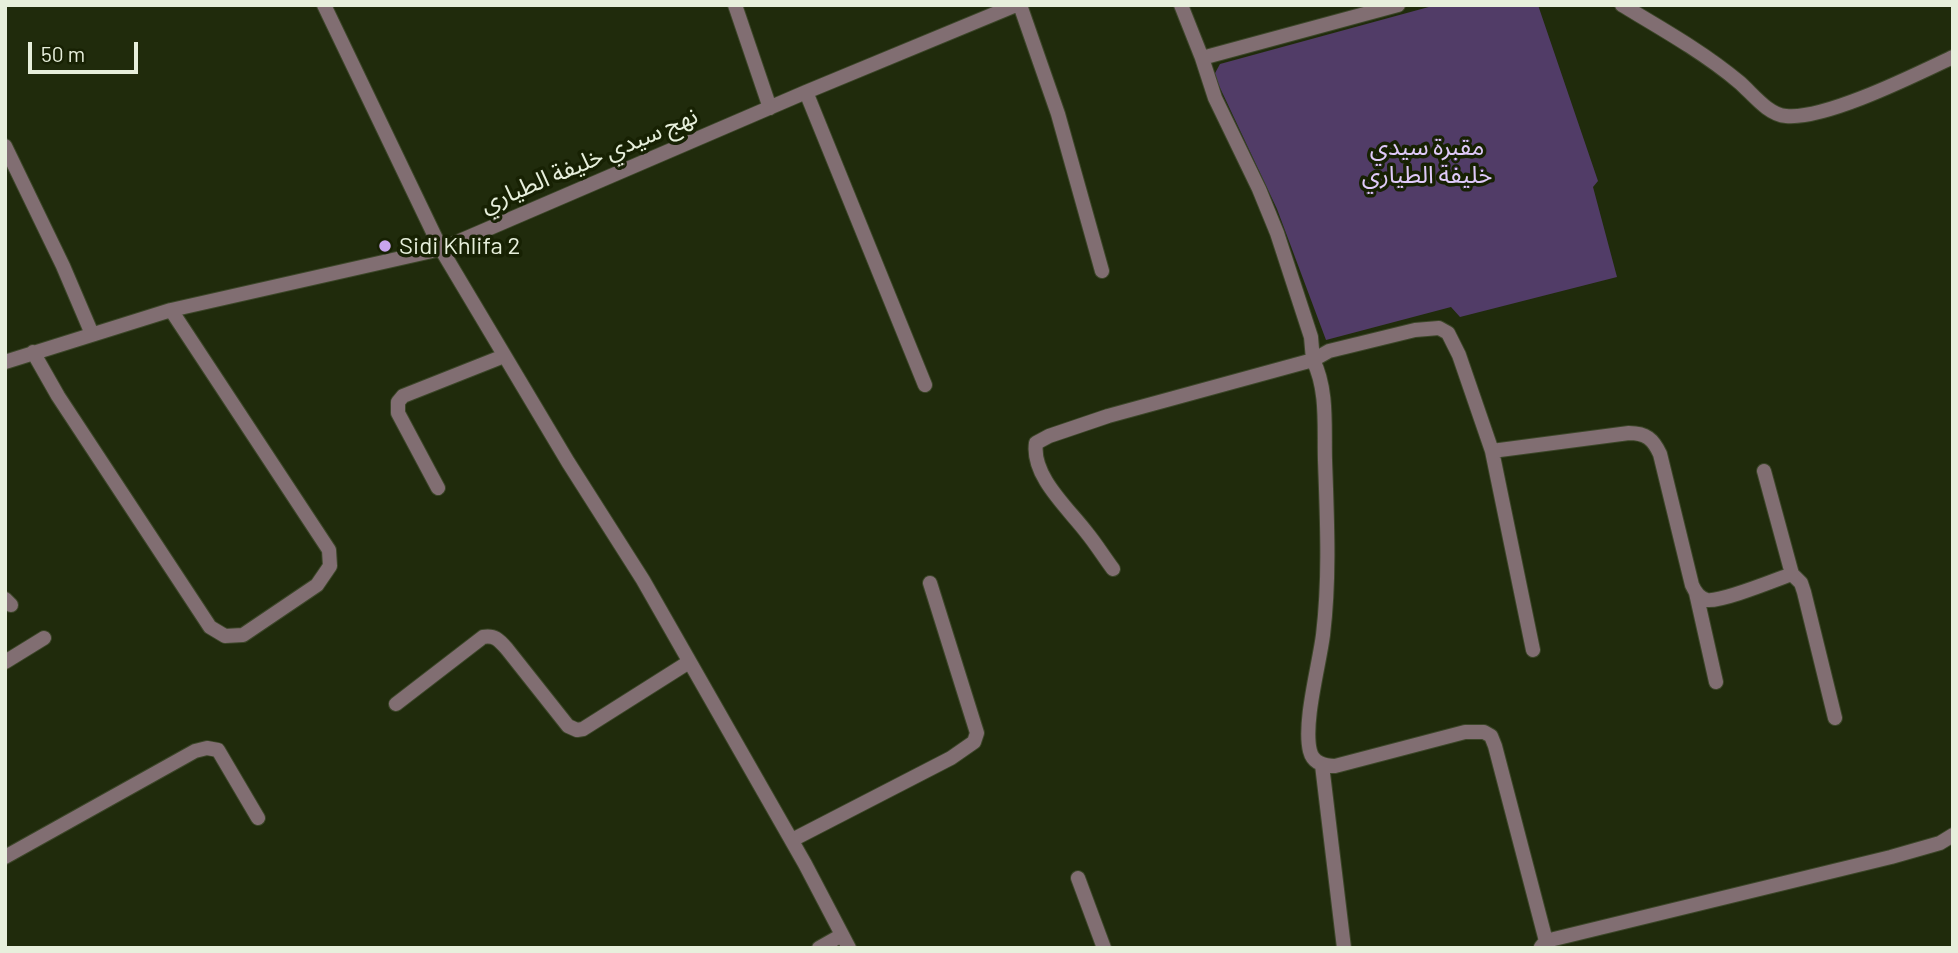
<!DOCTYPE html>
<meta charset="utf-8">
<style>
body{margin:0}
#map{position:relative;width:1958px;height:953px;overflow:hidden;background:#202b0c;font-family:Barlow,sans-serif}
canvas{display:block}
.frame{position:absolute;inset:0;border:7px solid #e7efdc;pointer-events:none}
.scale{position:absolute;left:28px;top:42px;width:110px;height:32px;box-sizing:border-box;border:4px solid #e7efdc;border-top:0;padding-left:9px;font-size:21px;line-height:24px;white-space:nowrap;color:#e7efdc;-webkit-text-stroke:5px #172103;paint-order:stroke}
</style>
<div id="map">
<canvas width="1958" height="953"></canvas>
<div class="frame"></div>
<div class="scale">50 m</div>
</div>
<script>
const g = document.querySelector('canvas').getContext('2d');
g.lineJoin = 'round';
function fillPath(path, color) {
  g.fillStyle = color;
  g.fill(path, 'evenodd');
}
function stroke(path, color, width, dash) {
  g.strokeStyle = color;
  g.lineWidth = width;
  g.lineCap = dash ? 'butt' : 'round';
  g.setLineDash(dash || []);
  g.stroke(path);
}
function label(font, color, halo, rows, align = 'center') {
  g.font = font + ' Barlow,"Noto Sans Arabic",sans-serif';
  g.lineWidth = 7;
  g.setLineDash([]);
  g.textBaseline = 'middle';
  g.strokeStyle = halo;
  g.fillStyle = color;
  for (const [text, x, y, turn = 0] of rows) {
    g.save();
    g.translate(x, y);
    g.rotate((+turn || 0) * Math.PI / 180);
    g.textAlign = isNaN(turn) ? turn : align;
    if (halo) g.strokeText(text, 0, 0);
    g.fillText(text, 0, 0);
    g.restore();
  }
}
const green = new Path2D(`
 M1436 5H1538L1598 181 1593 187 1617 277 1460 317 1451 307 1326 340 1277 209 1214 75 1220 64Z`);
const minor = new Path2D(`
 M324 5 441 249 568 462 643 580 805 864 849 948
 M735 5 770 108
 M1020 5 1058 114 1102 271
 M1181 5 1202 58 1398 5
 M1622 5C1662 29 1703 52 1739 82 1752 93 1768 115 1786 116 1825 120 1915 75 1953 57
 M806 92 925 385
 M5 146 63 266 92 334
 M33 352 58 396 210 627 225 636 243 635 317 585 330 566 329 550 171 310
 M5 362 171 310 441 249 806 92 1016 5
 M1492 451 1629 433C1646 433 1653 439 1660 454L1692 585C1695 592 1699 598 1707 600 1722 602 1775 580 1792 574L1764 471
 M438 488 398 413V402L403 396 504 356
 M1113 569C1104 557 1096 544 1087 533 1069 509 1031 476 1036 443L1049 436 1108 416 1313 360 1311 337 1277 233 1259 189 1215 98 1202 58
 M1792 574 1801 583 1804 592 1835 718
 M1696 593 1716 682
 M5 599 11 605
 M1533 650 1492 451 1459 355 1448 333 1439 328 1415 330 1329 351 1313 360C1328 390 1324 427 1325 460 1327 519 1330 577 1323 635 1319 666 1303 723 1310 751 1313 763 1324 766 1335 766L1465 732H1484L1491 736 1495 746 1546 941
 M5 662 44 638
 M396 704 483 637C495 635 499 640 507 649L568 726 577 730 583 729 689 662
 M1322 765 1344 948
 M792 840 951 758 974 742 977 733 930 583
 M5 857 195 751 207 748 218 750 258 818
 M1078 878 1104 948
 M1541 947 1546 941 1554 939 1891 857 1940 843 1953 835
 M819 948 842 935`);
const markers = [
 [385,246,7,"#c8a5ee"]
];
const parkNames = [
 ["مقبرة سيدي",1427,147],
 ["خليفة الطياري",1427,175]
];
const streetNames = [
 ["نهج سيدي خليفة الطياري",589,160,-23]
];
const poiNames = [
 ["Sidi Khlifa 2",399,246]
];
fillPath(green, '#513c67');
stroke(minor, '#3c4629', 16);
stroke(minor, '#816e72', 14);
for (const [x, y, r, color] of markers) {
  const dot = new Path2D();
  dot.arc(x, y, r, 0, 2 * Math.PI);
  g.fillStyle = color;
  g.fill(dot);
  stroke(dot, '#172103', 2.5);
}
label('24px', '#e0cafa', '#172103', parkNames);
label('24px', '#e7efdc', '#172103', streetNames);
label('24px', '#e7efdc', '#172103', poiNames, 'left');
</script>
